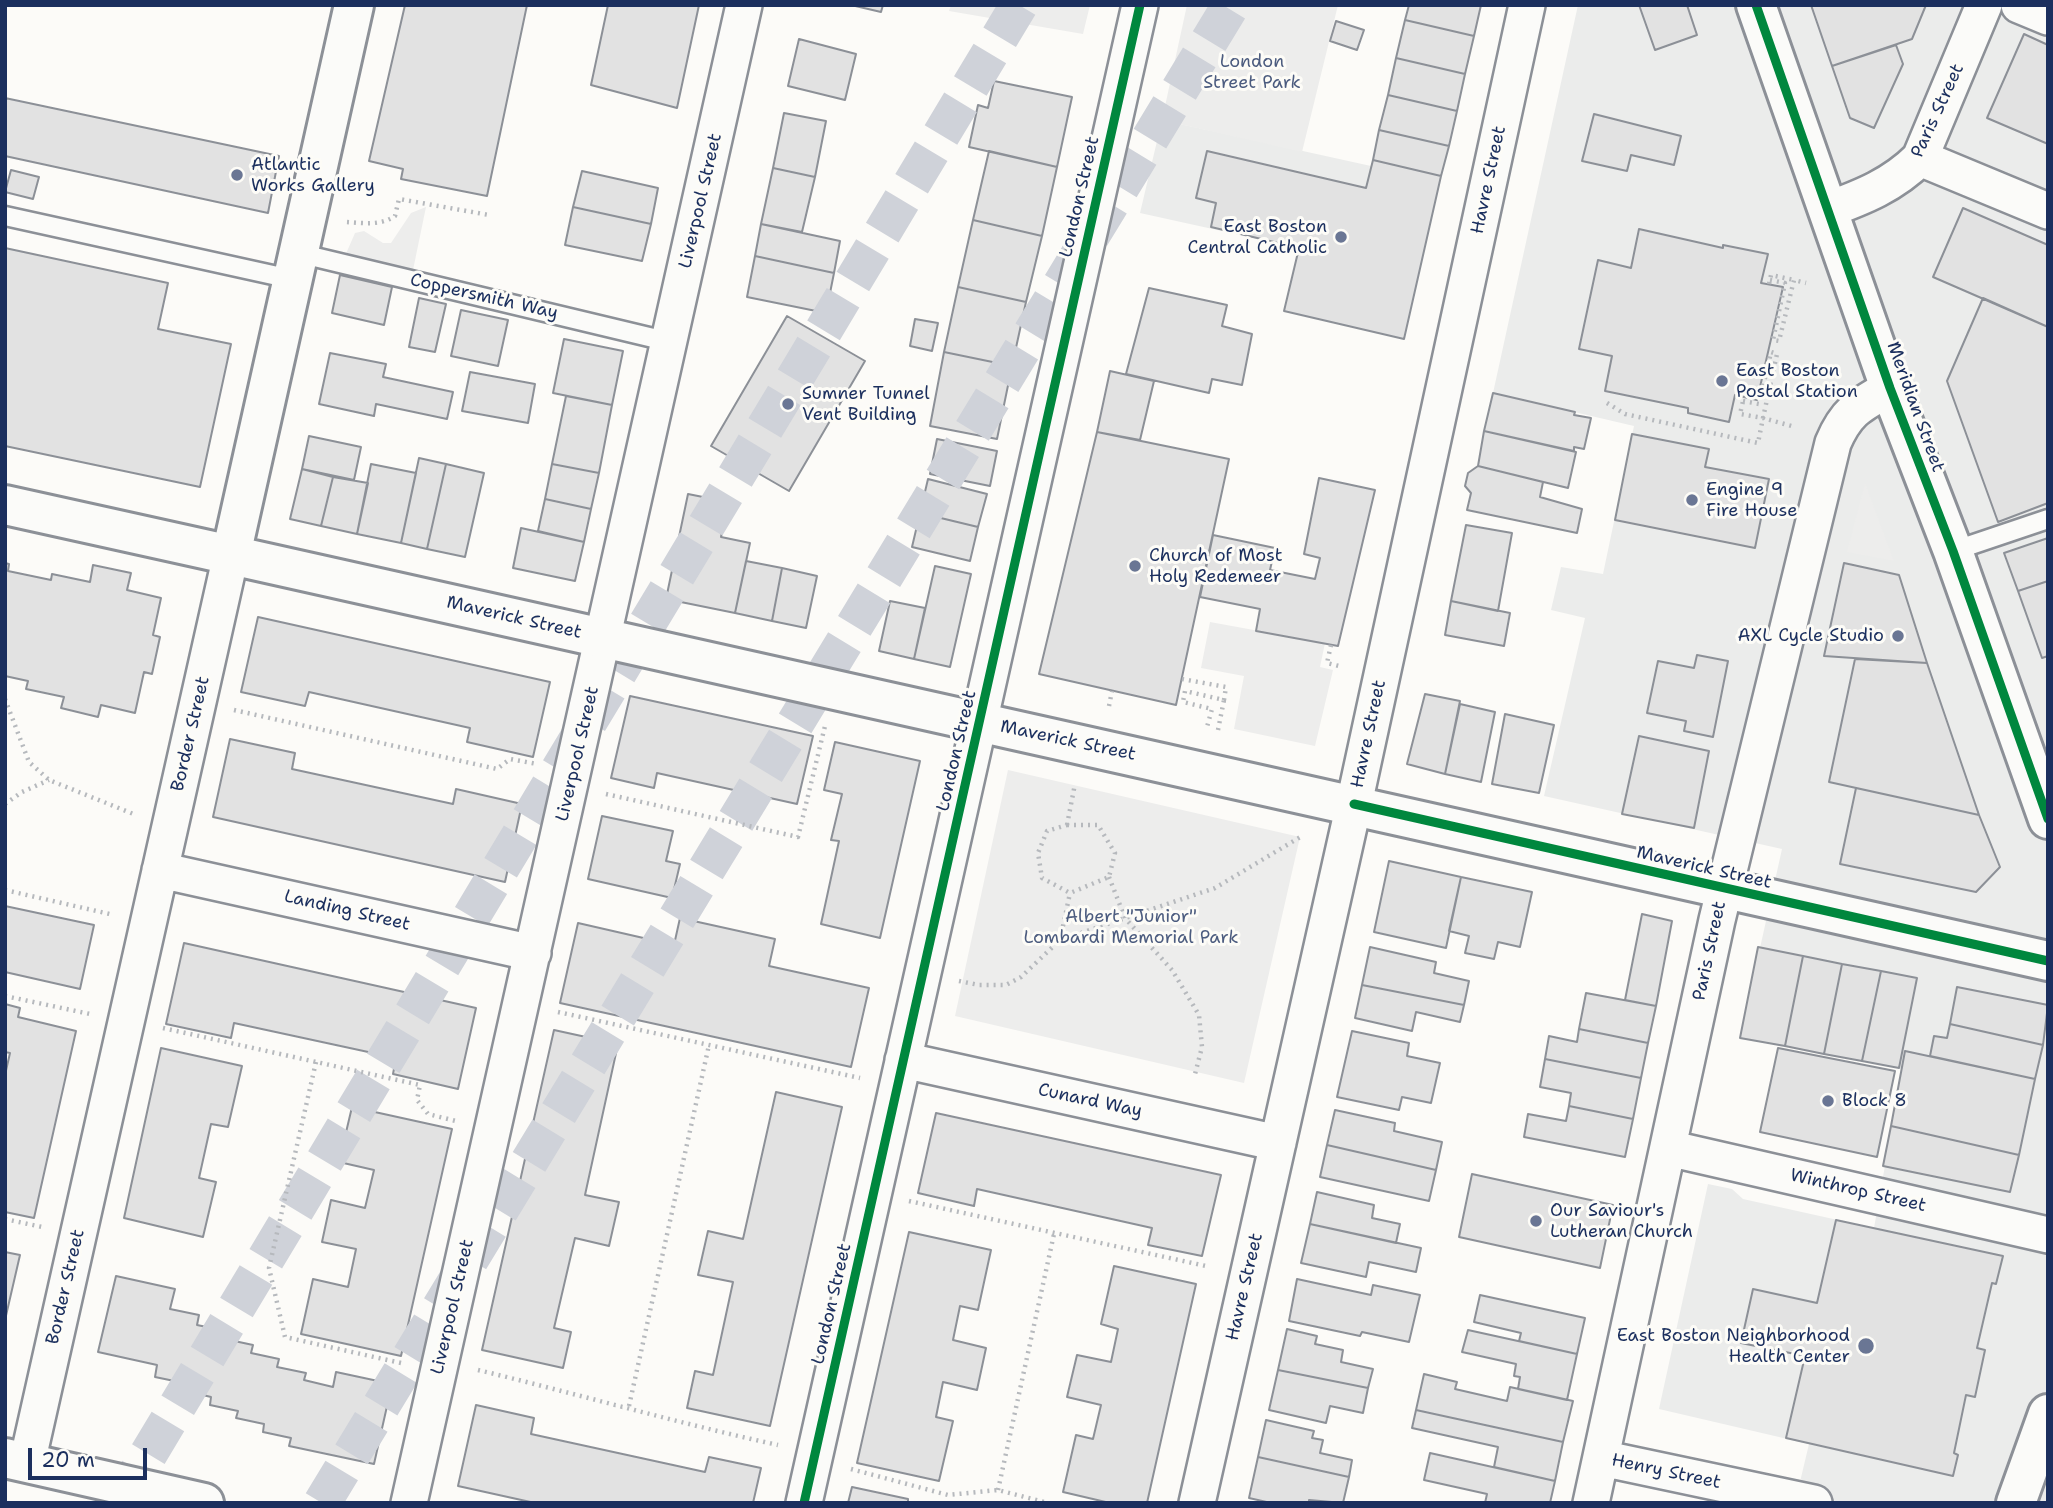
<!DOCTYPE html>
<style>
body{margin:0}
#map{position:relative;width:2053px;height:1508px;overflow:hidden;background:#fcfbf8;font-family:"Shantell Sans",sans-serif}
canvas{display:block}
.frame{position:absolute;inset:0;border:7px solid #1b2f5e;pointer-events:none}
.scale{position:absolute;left:28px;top:1448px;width:119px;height:32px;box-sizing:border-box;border:4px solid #1b2f5e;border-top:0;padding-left:9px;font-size:21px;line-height:24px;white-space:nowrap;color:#1b2f5e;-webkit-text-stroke:5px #fdfcf7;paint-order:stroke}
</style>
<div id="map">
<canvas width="2053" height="1508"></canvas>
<div class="frame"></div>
<div class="scale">20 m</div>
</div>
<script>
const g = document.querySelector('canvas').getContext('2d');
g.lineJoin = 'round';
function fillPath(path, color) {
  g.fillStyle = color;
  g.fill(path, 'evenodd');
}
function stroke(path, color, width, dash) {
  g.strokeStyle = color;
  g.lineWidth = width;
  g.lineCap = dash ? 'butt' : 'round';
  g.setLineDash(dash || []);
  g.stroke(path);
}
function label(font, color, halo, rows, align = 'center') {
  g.font = font + ' "Shantell Sans",sans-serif';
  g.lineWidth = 6;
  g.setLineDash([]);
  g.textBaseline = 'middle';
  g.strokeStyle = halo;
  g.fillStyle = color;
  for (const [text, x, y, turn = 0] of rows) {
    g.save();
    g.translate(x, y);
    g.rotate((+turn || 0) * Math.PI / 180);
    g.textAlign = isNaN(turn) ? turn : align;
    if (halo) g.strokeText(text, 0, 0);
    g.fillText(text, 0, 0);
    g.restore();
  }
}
const built = new Path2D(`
 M1578 5H2048V1503H1795L1809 1444 1659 1409 1708 1184 1732 1189 1743 1199 1874 1228 1902 1069 1740 1038 1782 849 1544 796 1585 618 1551 610 1561 567 1603 574 1634 426 1493 393Z
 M1162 120 1371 166 1373 160 1441 176 1404 339 1284 311 1299 248 1140 213Z`);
const green = new Path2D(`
 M951 5H1090L1083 34 949 11Z
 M1187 5H1338L1302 152 1162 120Z
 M426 207 413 270 345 256 355 233 364 231 383 243H391L411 213Z
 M1865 483 1894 561H1895L1847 552Z
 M1210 622 1325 643 1320 667 1333 670 1315 746 1234 729 1244 676 1201 668Z
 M1008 770 1300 837 1244 1083 955 1016Z`);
const building = new Path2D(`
 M405 5H527L487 196 401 179 403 169 369 161Z
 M608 5H699L677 108 591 85Z
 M851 5H883L881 12Z
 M1409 5H1481L1474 36 1405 20Z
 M1639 5H1687L1697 35 1655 50Z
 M1811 5H1926L1912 39 1832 66Z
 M1405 20 1474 36 1465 74 1396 58Z
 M1336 21 1364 30 1357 50 1330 41Z
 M2024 34 2048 45V144L1987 118Z
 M799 39 856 54 845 100 788 86Z
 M1896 45 1903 64 1874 128 1850 118 1832 66Z
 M1396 58 1465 74 1457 111 1388 95Z
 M994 81 1072 97 1057 167 969 147 978 105 988 108Z
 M1388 95 1457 111 1449 146 1379 130Z
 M5 98 279 156 268 213 5 156Z
 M784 113 826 121 815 177 773 168Z
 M1594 114 1681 136 1674 165 1631 155 1627 171 1582 161Z
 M1379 130 1449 146 1441 176 1373 160Z
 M989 151 1057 167 1042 236 973 220Z
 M1207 151 1366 188 1373 160 1441 176 1404 339 1284 311 1299 248 1211 227 1216 203 1196 198Z
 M773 168 815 177 802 232 761 224Z
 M11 170 39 177 33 199 5 192Z
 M582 171 658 188 651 224 573 207Z
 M573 207 651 224 642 261 565 245Z
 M1963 208 2048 245V327L1933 277Z
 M973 220 1042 236 1026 302 958 287Z
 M761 224 840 241 834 273 755 256Z
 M1639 229 1723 248V245L1768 254 1761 283 1783 287 1757 400 1735 395 1729 422 1688 413V408L1605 391 1612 356 1579 349 1598 260 1631 268Z
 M5 248 168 283 158 329 231 344 200 487 5 446Z
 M755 256 834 273 826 313 747 297Z
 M340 275 392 287 384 325 332 313Z
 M958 287 1026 302 1012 366 944 352Z
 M1149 288 1227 305 1222 326 1252 334 1242 385 1212 379 1209 393 1126 374Z
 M419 298 446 304 435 352 409 347Z
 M1983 298 2048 327V503L1998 522 1947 381Z
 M461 310 508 320 498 366 451 356Z
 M787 316 865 361 789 491 711 446Z
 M915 319 938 323 932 351 910 346Z
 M564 339 623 351 612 405 553 393Z
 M944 352 1012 366 997 439 930 426Z
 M330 353 386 364 383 377 453 392 447 419 376 404 374 416 319 404Z
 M1110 371 1154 381 1140 440 1097 432Z
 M470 372 535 384 528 423 462 411Z
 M1493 393 1575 412 1574 415 1591 418 1584 449 1574 447V451L1484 431Z
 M566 396 612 405 599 473 552 464Z
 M1484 431 1576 452 1568 488 1478 466Z
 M1097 432 1229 459 1176 705 1039 674Z
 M1632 434 1709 449 1705 467 1769 479 1755 548 1615 520Z
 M309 436 361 447 354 480 302 469Z
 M937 439 997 451 990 486 930 474Z
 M419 458 446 464 427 549 401 543Z
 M371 464 416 473 401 543 357 534Z
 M446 464 484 473 465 557 427 549Z
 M552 464 599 473 591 509 545 499Z
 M1478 466 1543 482 1540 497 1582 509 1577 533 1467 510 1471 493 1465 486 1468 473Z
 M302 469 333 477 321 526 290 519Z
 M333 477 368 483 357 534 321 526Z
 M1319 478 1375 490 1338 646 1256 631 1260 609 1200 597 1213 535 1275 548 1270 570 1315 579 1320 558 1304 554Z
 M928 479 987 494 978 527 920 513Z
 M688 494 728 502 721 537 750 543 735 613 666 599Z
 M545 499 591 509 584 542 538 531Z
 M920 513 978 527 970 561 912 547Z
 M1466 525 1512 533 1498 611 1451 601Z
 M521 528 584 542 575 581 513 568Z
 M2048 538V581L2018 591 2004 553Z
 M746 561 782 568 772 621 735 613Z
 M5 563 9 564 8 571 51 580 52 574 90 582 93 565 131 573 127 590 161 598 153 635 160 637 152 674 144 672 135 713 101 705 98 717 61 708 64 697 26 689 28 681 5 676Z
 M1844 563 1899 575 1927 663 1824 656Z
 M935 566 971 574 950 667 914 659Z
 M782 568 817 576 806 628 772 621Z
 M2048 581V656L2042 658 2018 591Z
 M890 601 925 608 914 659 879 651Z
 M1451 601 1510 613 1504 646 1445 635Z
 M258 617 550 682 533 757 467 742 470 728 309 692 305 706 241 692Z
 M1697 655 1728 661 1713 737 1684 731 1686 721 1647 713 1658 661 1694 668Z
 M1855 659 1927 663 1979 815 1829 782Z
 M1425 694 1460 701 1445 774 1407 764Z
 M630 696 813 736 797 804 657 773 654 788 611 778Z
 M1460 704 1495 712 1481 782 1445 774Z
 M1505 714 1554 725 1539 793 1492 784Z
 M1639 736 1709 751 1694 828 1622 814Z
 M230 739 295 753 292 769 453 804 456 789 522 804 505 882 213 817Z
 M835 742 920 761 880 938 821 924 839 841 831 840 842 794 824 790Z
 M1856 788 1979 815 2000 867 1976 892 1840 864Z
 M602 816 673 831 666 861 680 864 672 898 588 879Z
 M1389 861 1461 877 1446 948 1374 932Z
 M1461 877 1532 892 1520 947 1498 942 1494 959 1465 953 1469 936 1449 931Z
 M5 906 94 925 80 989 5 972Z
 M1642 914 1672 921 1656 1006 1625 1000Z
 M680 918 775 939 769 966 869 988 851 1067 560 1003 578 923 674 945Z
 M184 943 476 1008 458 1089 393 1074 396 1058 234 1023 231 1038 166 1024Z
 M1370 947 1436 962 1434 973 1469 981 1464 1005 1362 985Z
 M1758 947 1803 956 1785 1046 1740 1038Z
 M1803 956 1842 964 1824 1054 1785 1046Z
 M1842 964 1881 971 1862 1061 1824 1054Z
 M1881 971 1917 978 1899 1068 1862 1061Z
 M1362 985 1464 1005 1460 1022 1416 1012 1412 1031 1355 1018Z
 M1957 987 2048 1005 2043 1045 1950 1024Z
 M1586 993 1656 1006 1648 1043 1579 1029Z
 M5 1004 20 1008 18 1017 76 1031 34 1218 5 1212V1075L10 1053 5 1052Z
 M1950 1024 2043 1045 2035 1079 1930 1056 1934 1036 1947 1038Z
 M1579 1029 1648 1043 1641 1078 1545 1059 1549 1036 1577 1042Z
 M554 1030 618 1044 585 1195 619 1202 609 1246 575 1238 554 1328 571 1332 563 1368 482 1350Z
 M1352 1031 1409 1043 1407 1056 1440 1063 1431 1103 1402 1097 1399 1110 1337 1097Z
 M161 1048 242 1066 228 1127 211 1124 199 1178 216 1182 203 1237 124 1218Z
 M1778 1048 1895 1071 1877 1157 1760 1132Z
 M1905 1051 2035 1079 2019 1155 1891 1126Z
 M1545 1059 1641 1078 1633 1119 1569 1106 1571 1093 1540 1087Z
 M776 1092 842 1107 770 1426 687 1408 695 1371 713 1375 733 1282 698 1275 708 1231 743 1239Z
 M1569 1106 1633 1119 1625 1157 1524 1137 1528 1114 1566 1121Z
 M352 1107 452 1129 401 1356 301 1334 313 1279 348 1287 356 1249 322 1242 331 1200 365 1208 374 1170 339 1162Z
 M1335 1110 1395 1123 1394 1131 1442 1142 1436 1170 1327 1145Z
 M936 1113 1221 1175 1202 1256 1148 1245 1152 1228 977 1189 974 1206 918 1193Z
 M1891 1126 2019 1155 2010 1192 1883 1166Z
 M1327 1145 1436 1170 1429 1201 1320 1177Z
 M1472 1174 1613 1205 1600 1268 1459 1237Z
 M1317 1192 1374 1205 1372 1218 1400 1224 1396 1243 1310 1224Z
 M1836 1220 2003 1256 1996 1284 1992 1283 1977 1348 1985 1350 1975 1397 1966 1395 1954 1453 1958 1455 1953 1476 1786 1438 1805 1356 1741 1343 1753 1289 1817 1303Z
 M1310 1224 1421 1248 1416 1272 1369 1262 1366 1277 1301 1263Z
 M909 1232 991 1250 978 1310 960 1306 953 1340 986 1348 977 1390 943 1382 936 1417 953 1421 939 1481 857 1463Z
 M5 1252 20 1255 5 1320Z
 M1114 1266 1196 1284 1147 1503H1110L1063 1492 1076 1435 1093 1439 1101 1405 1067 1397 1077 1355 1111 1362 1118 1329 1101 1324Z
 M116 1276 175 1289 170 1309 199 1315 197 1325 226 1331 225 1339 253 1345 251 1353 279 1359 277 1367 306 1373 304 1380 333 1387 336 1372 392 1384 374 1464 289 1446 291 1438 263 1432 264 1424 236 1418 238 1411 210 1405 211 1397 182 1390 184 1383 155 1377 157 1365 98 1352Z
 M1297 1279 1371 1295 1373 1285 1420 1295 1409 1342 1362 1332 1360 1336 1289 1321Z
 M1480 1295 1585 1318 1577 1354 1519 1341 1521 1333 1474 1322Z
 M1287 1329 1317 1336 1315 1344 1343 1350 1341 1362 1373 1369 1368 1388 1278 1370Z
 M1468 1330 1577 1354 1567 1400 1518 1389 1520 1377 1514 1376 1516 1364 1462 1352Z
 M1278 1370 1368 1388 1363 1413 1330 1406 1326 1423 1269 1410Z
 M1424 1374 1457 1382 1455 1389 1507 1401 1510 1387 1573 1401 1563 1442 1416 1410Z
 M476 1405 534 1418 531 1434 705 1472 709 1457 761 1468 753 1503H535L458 1486Z
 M1416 1410 1563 1442 1555 1481 1494 1467 1498 1447 1412 1428Z
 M1266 1420 1314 1431 1312 1438 1323 1440 1320 1453 1352 1460 1349 1477 1258 1457Z
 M1430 1453 1555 1481 1550 1503H1485L1487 1494 1424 1480Z
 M1258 1457 1349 1477 1343 1503 1309 1500V1503H1271L1249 1498Z
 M852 1487 908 1499V1503H848Z`);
const motorwayTunnel = new Path2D(`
 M119 1503 1019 5
 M322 1503 1231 5`);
const path = new Path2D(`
 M347 222C363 223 380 226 395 216L399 199 489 215
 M1770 280 1785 283 1773 340 1779 341 1794 280 1806 283
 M1769 284 1771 275 1794 280
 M1743 401 1759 404 1771 352 1777 354 1763 418 1740 414 1744 397
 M1607 403 1625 414 1758 443 1763 418 1795 427
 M1331 645 1327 663 1343 667
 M1182 679 1226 687 1224 700 1185 691 1183 702 1212 709 1207 727
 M5 699 29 762 49 780 136 815
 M1109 706 1112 691
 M234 710 497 769 510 759 537 764
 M1218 730 1224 700
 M606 794 798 837 825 726
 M5 804 22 792 49 780
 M1067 825H1098L1115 853 1109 877 1070 893 1042 878 1038 853 1047 831Z
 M1067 825 1075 784
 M1109 877 1125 918 1172 970 1199 1015 1202 1047 1194 1078
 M5 890 114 915
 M1060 940 1070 893
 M959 981 979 985H1006L1021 977 1060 940 1215 888 1302 836
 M5 996 90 1014
 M558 1012 860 1078
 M163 1028 420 1085 417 1100 428 1114 456 1121
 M316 1062 269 1268 285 1337 401 1363
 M909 1201 1206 1266
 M5 1219 42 1227
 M478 1370C578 1394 677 1423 778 1445
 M629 1406 709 1045
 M851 1469 948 1495 998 1490 1048 1503
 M998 1490 1054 1234`);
const service = new Path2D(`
 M5 216 291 279
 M298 253 670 342
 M1953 551 2048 519`);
const minor = new Path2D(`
 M2019 5 2048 17
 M1920 158 2048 211
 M1827 210C1863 197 1893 185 1920 158L1984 5
 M160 870 533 953
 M903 1060 1278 1143
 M1668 1148 2048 1235
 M1601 1458 1814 1503
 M27 1463 231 555
 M409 1503 744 5
 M804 1503 1140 5
 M1197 1503 1354 804 1527 5
 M1591 1503 1717 920 1833 443C1847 410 1860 405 1890 388`);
const tertiary = new Path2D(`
 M5 505 231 555
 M5 1458 204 1503`);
const secondary = new Path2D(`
 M354 5 231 555 2048 961
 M1756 5 1890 388 1953 551 2048 819
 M2016 1503 2048 1414`);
const cycleway = new Path2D(`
 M1756 5 1890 388 1953 551 2048 819
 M1354 804 2048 961
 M804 1503 1140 5`);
const markers = [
 [237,175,7,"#6a7694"],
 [1341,237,7,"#6a7694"],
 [1722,381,7,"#6a7694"],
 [788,404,7,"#6a7694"],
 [1692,500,7,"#6a7694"],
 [1135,566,7,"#6a7694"],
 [1898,636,7,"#6a7694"],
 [1828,1101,7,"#6a7694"],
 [1536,1221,7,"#6a7694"],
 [1866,1346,9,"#6a7694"]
];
const parkNames = [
 ["London",1252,62],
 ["Street Park",1252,83],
 ["Albert \"Junior\"",1131,917],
 ["Lombardi Memorial Park",1131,938]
];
const streetNames = [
 ["Paris Street",1938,111,-65],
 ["Havre Street",1489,180,-78],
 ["London Street",1080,197,-77],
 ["Liverpool Street",701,201,-77],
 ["Coppersmith Way",484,297,13],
 ["Meridian Street",1915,407,70],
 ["Maverick Street",514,618,13],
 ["Border Street",191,734,-77],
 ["Havre Street",1369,734,-78],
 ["Maverick Street",1068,741,12],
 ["London Street",957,751,-77],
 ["Liverpool Street",578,754,-77],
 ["Maverick Street",1704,868,13],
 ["Landing Street",347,911,13],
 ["Paris Street",1710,951,-78],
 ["Cunard Way",1090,1101,12],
 ["Winthrop Street",1858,1191,13],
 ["Border Street",66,1287,-77],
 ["Havre Street",1245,1287,-77],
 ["London Street",832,1304,-77],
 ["Liverpool Street",453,1307,-77],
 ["Henry Street",1666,1472,12]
];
const poiNames = [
 ["Atlantic",251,165],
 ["Works Gallery",251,186],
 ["East Boston",1327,227,"right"],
 ["Central Catholic",1327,248,"right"],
 ["East Boston",1736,371],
 ["Postal Station",1736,392],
 ["Sumner Tunnel",802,394],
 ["Vent Building",802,415],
 ["Engine 9",1706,490],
 ["Fire House",1706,511],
 ["Church of Most",1149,556],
 ["Holy Redemeer",1149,577],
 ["AXL Cycle Studio",1884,636,"right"],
 ["Block 8",1842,1101],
 ["Our Saviour's",1550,1211],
 ["Lutheran Church",1550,1232],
 ["East Boston Neighborhood",1850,1336,"right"],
 ["Health Center",1850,1357,"right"]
];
fillPath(built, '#ebeceb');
fillPath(green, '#ededec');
fillPath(building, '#e2e2e2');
stroke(building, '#8c9097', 2);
stroke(motorwayTunnel, '#cfd2d9', 38, [38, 19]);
stroke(service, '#8c9097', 23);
stroke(minor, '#8c9097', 40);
stroke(tertiary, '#8c9097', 44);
stroke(secondary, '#8c9097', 44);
stroke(path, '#b6b9bd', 4.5, [2, 5]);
stroke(service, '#fbfbf9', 18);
stroke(minor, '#fbfbf9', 35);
stroke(tertiary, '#fbfbf9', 38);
stroke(secondary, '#fbfbf9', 38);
stroke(cycleway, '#00873e', 9);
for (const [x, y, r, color] of markers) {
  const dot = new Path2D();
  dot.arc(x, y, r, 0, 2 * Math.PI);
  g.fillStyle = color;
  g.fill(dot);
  stroke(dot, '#fdfcf7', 2.5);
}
label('18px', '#4c5c7f', '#fdfcf7', parkNames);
label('18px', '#1b2f5e', '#fdfcf7', streetNames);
label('18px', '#1b2f5e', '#fdfcf7', poiNames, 'left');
</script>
